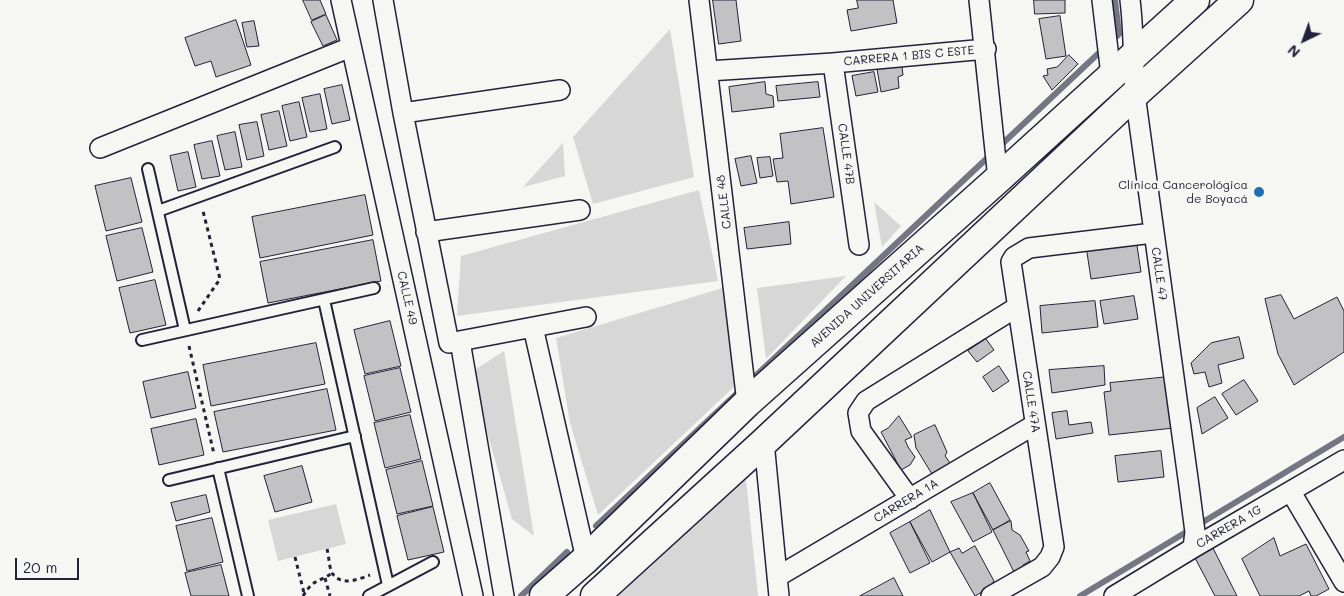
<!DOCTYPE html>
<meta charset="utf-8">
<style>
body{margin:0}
#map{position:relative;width:1344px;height:596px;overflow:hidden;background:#f6f6f2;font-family:Mali,sans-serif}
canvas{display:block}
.north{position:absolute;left:1279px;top:15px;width:50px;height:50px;-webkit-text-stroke:4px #f6f6f2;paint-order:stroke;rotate:222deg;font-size:14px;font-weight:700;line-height:20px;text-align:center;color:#22223b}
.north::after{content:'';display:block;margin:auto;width:18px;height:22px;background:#22223b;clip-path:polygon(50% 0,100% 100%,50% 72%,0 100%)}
.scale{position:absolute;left:15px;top:558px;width:64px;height:22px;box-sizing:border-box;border:2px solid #22223b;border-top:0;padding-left:6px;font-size:15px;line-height:18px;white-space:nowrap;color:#22223b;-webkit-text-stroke:4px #f6f6f2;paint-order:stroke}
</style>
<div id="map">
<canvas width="1344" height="596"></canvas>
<div class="north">N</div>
<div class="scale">20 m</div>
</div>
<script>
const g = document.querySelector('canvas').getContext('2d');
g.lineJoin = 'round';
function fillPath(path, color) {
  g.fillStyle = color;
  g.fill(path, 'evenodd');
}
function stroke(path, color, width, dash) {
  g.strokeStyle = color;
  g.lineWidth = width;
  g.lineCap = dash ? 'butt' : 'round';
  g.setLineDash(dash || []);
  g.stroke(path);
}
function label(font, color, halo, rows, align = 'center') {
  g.font = font + ' Mali,sans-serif';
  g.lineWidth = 5;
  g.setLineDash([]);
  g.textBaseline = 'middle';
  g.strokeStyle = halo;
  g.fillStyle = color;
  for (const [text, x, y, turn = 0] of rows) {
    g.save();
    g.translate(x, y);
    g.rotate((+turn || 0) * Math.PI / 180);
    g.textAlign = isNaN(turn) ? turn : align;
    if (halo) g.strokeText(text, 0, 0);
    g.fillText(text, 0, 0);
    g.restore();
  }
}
const green = new Path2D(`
 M670 29 694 177 593 204 573 137Z
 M563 143 565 176 523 187Z
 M699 190 718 281 457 316 461 256Z
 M874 202 901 226 882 247Z
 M846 276 766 359 757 288Z
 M726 287 738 383 598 515 570 423 556 338Z
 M504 351 534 536 512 519 470 373Z
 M746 480 758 596H618Z
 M336 504 346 544 278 561 268 520Z`);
const stream = new Path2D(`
 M596 526 1119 34 1115 0
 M521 596 567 552
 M1080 596 1344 437`);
const building = new Path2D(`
 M303 0H320L326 14 312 20Z
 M713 0H736L741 41 719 44Z
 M857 0H893L897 23 851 31 847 10 858 8Z
 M1034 0H1065V13L1035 14Z
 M326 15 337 40 323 46 311 22Z
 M1060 16 1066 56 1046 59 1039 19Z
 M236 20 251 65 216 77 211 61 195 66 185 38Z
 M254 21 259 46 247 47 242 23Z
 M1069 55 1078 64 1052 90 1043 76 1048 75 1047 69 1057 67Z
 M902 67 903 75 898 77 899 88 881 92 877 69Z
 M874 72 878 92 856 96 852 76Z
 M765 82 766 94 773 96 774 107 732 112 729 87Z
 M818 82 820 97 778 101 776 86Z
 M342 85 350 120 332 124 324 89Z
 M320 94 327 129 310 132 302 98Z
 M299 102 307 137 290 141 282 106Z
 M279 111 287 146 269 150 261 115Z
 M257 122 264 156 247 160 239 125Z
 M823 128 834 197 791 204 788 181 777 182 773 159 783 158 780 134Z
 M235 132 242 167 225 170 217 136Z
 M212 141 220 176 202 179 194 145Z
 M188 152 196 187 178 191 170 156Z
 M751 156 757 183 741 186 735 159Z
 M770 157 773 176 760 178 757 158Z
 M131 178 142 222 106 231 95 186Z
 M365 195 373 235 260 258 252 217Z
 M789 222 791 244 747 249 744 228Z
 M142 228 153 272 117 281 106 236Z
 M1136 239 1141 272 1091 279 1086 246Z
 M373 240 381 281 268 303 260 262Z
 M155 280 166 325 130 333 119 288Z
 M1281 295 1294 319 1337 297 1344 311V352L1294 385 1278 354 1265 299Z
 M1134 296 1138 319 1104 324 1100 301Z
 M1095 301 1098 327 1042 333 1040 306Z
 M390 321 401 366 365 374 354 330Z
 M1239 337 1244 358 1218 365 1222 383 1209 387 1205 372 1194 374 1191 363 1211 343Z
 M986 339 994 350 977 362 968 351Z
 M316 343 325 384 211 406 203 365Z
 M999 366 1009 381 993 392 983 377Z
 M1104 366 1105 385 1052 393 1049 370Z
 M400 368 411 412 375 421 364 376Z
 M188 372 196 408 151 418 143 382Z
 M1168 377 1174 428 1109 435 1104 392 1111 391 1110 383Z
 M1244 380 1258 401 1236 415 1222 394Z
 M327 389 336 430 223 452 214 412Z
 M1215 397 1228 418 1202 434 1197 408Z
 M1067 411 1069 425 1091 422 1093 433 1056 439 1052 413Z
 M410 415 421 459 385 468 374 423Z
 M899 416 912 437 905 440 908 447 915 457 910 465 901 470 881 432 888 428Z
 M196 419 204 455 159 465 151 429Z
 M935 425 947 452 945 456 953 467 935 479 916 448 914 435Z
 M1161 451 1164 477 1118 482 1115 456Z
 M422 461 433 506 397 514 386 470Z
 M302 466 312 502 275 512 264 476Z
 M990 483 1010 520 993 530 973 493Z
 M973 493 992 532 973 542 951 502Z
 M206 495 210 512 176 521 171 503Z
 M433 507 444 552 408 560 397 516Z
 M930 510 950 552 932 562 910 522Z
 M212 518 223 562 187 571 176 526Z
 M1011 521 1012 530 1020 535 1029 551 1026 552 1030 561 1023 565 1025 569 1015 574 993 530Z
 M910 522 930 563 910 573 890 533Z
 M1274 538 1280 556 1306 544 1329 589 1316 596H1311L1309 591 1299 596H1260L1242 559Z
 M1210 542 1237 596H1215L1194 556Z
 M975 546 994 581 989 588 975 596 950 552 959 548 962 553Z
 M221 565 229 596H191L185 573Z
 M894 578 903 596H860Z`);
const path = new Path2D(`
 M198 311 220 279 203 211
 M189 346 214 454
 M327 549C329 556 329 567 332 573 341 587 359 579 370 575
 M295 557 304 593
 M325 578 330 596
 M303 596C315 577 317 584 332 573`);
const lane = new Path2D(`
 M148 169 185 330
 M158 211 335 147
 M324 300 388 585
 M142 340 374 288
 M218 468 248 596
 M169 480 355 436
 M369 596 433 562`);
const street = new Path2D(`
 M341 0 473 596
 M383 0 403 113 449 343 586 317
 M699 0 747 403
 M979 0 998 179
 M1102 0 1111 75
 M1130 0C1134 31 1133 62 1135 94L1189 486 1195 532 1193 548
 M833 63 859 245
 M708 71 833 63 986 49
 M403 113 560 90
 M100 148 351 47
 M426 232 580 210
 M533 327 586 559
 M460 341 504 596
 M764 442 779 596
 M1291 492 1344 582
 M910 499 861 431 858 413 866 401 1017 307
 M777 577 1034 425
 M991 596 1042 567 1050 557 1054 547 1011 262 1014 257 1029 248 1153 233
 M1114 596 1193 548 1344 460`);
const secondary = new Path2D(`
 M544 596 586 559 747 403 998 179 1195 0
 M595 596 764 442 1135 94 1239 0`);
const markers = [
 [1259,192,6,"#1f6fb2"]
];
const streetNames = [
 ["CARRERA 1 BIS C ESTE",909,56,-5],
 ["CALLE 47B",846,154,82],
 ["CALLE 48",724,202,-97],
 ["CALLE 47",1159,274,82],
 ["AVENIDA UNIVERSITARIA",867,296,-42],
 ["CALLE 49",407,298,77],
 ["CALLE 47A",1031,402,81],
 ["CARRERA 1A",906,501,-31],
 ["CARRERA 1G",1229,527,-30]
];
const poiNames = [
 ["Clínica Cancerológica",1248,185],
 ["de Boyacá",1248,199]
];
fillPath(green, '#d7d7d7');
stroke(stream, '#757583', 6);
fillPath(building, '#c2c2c4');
stroke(building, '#22223b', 1);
stroke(lane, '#22223b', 14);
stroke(street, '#22223b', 22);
stroke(secondary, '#22223b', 31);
stroke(path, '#22223b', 3, [4, 4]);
stroke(lane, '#f6f6f2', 10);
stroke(street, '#f6f6f2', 19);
stroke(secondary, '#f6f6f2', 28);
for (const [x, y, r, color] of markers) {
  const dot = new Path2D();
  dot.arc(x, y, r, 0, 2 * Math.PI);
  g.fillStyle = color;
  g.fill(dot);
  stroke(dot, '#f6f6f2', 2);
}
label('12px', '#22223b', '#f6f6f2', streetNames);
label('12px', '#22223b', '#f6f6f2', poiNames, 'right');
</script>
